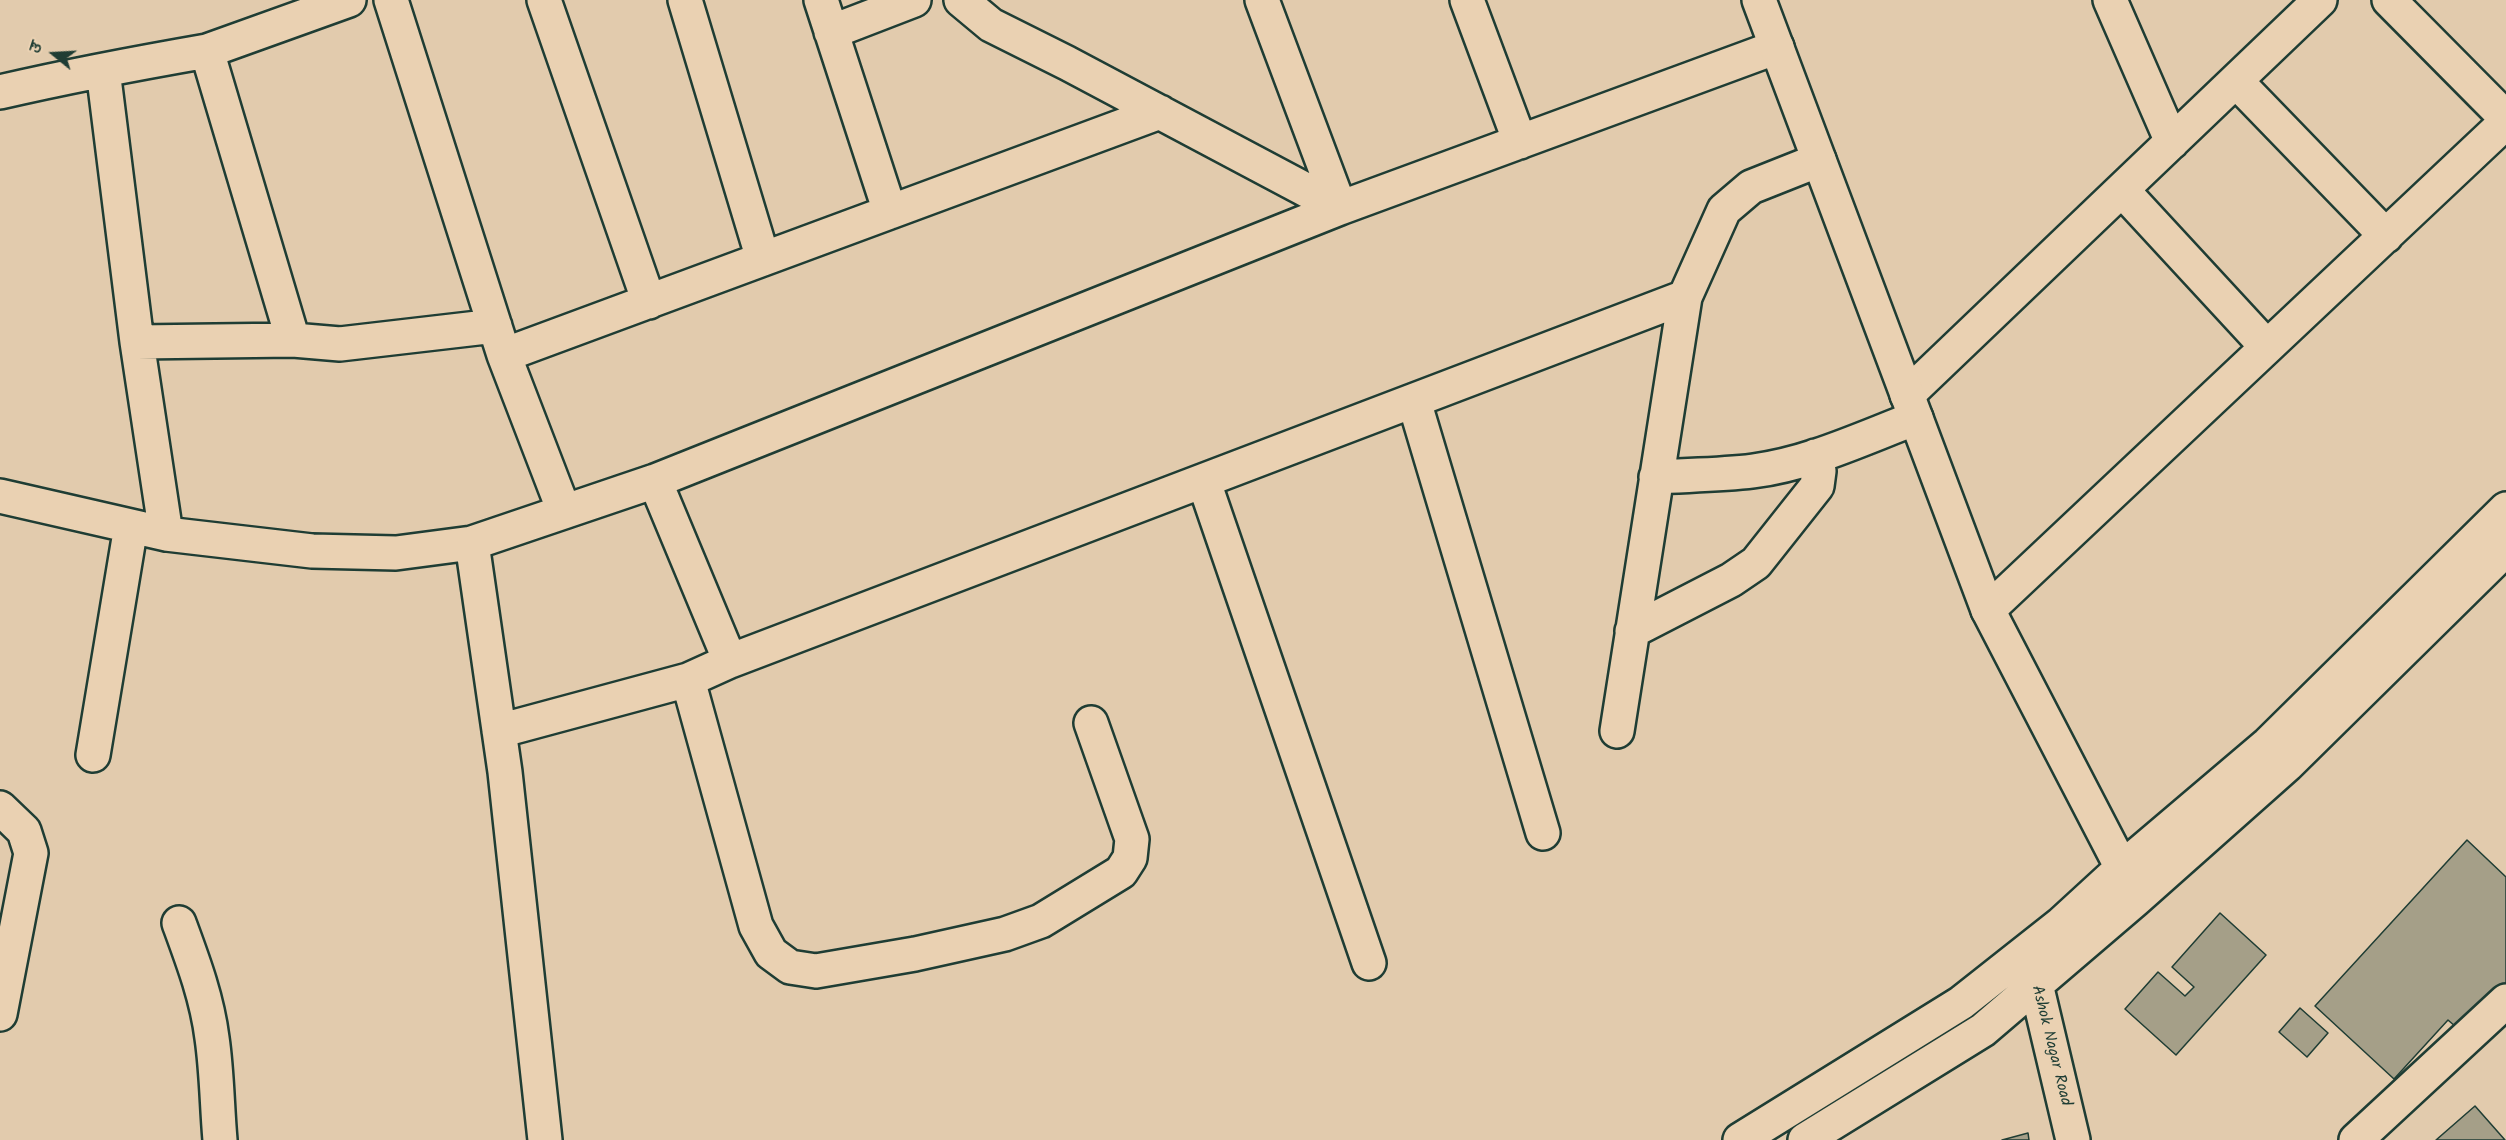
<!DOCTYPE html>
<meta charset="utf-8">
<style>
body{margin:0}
#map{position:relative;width:2506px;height:1140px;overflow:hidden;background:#e2cbad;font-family:Kalam,"Playpen Sans Deva",sans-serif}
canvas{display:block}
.north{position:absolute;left:24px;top:24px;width:60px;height:60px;-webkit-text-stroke:4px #ead1b2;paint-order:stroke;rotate:288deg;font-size:16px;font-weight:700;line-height:24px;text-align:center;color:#1f3d34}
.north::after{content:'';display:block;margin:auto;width:21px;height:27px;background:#1f3d34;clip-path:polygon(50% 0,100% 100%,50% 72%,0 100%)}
</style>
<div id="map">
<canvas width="2506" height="1140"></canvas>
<div class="north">उ</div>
</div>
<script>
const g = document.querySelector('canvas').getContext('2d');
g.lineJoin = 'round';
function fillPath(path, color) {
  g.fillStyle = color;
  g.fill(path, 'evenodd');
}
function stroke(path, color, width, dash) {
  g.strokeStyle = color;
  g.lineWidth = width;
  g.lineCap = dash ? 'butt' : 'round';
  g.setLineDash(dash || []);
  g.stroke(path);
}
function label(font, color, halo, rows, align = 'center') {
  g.font = font + ' Kalam,sans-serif';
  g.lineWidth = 5;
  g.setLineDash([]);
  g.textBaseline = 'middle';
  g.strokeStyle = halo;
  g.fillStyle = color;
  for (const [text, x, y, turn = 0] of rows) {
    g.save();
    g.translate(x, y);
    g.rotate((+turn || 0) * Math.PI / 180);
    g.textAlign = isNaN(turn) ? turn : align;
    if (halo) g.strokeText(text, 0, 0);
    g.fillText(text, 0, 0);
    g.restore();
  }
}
const building = new Path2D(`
 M2467 840 2506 877V989L2464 1034 2448 1020 2394 1079 2315 1006Z
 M2220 913 2266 955 2176 1055 2125 1009 2158 972 2185 996 2194 987 2172 967Z
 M2300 1008 2328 1033 2307 1057 2279 1032Z
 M2475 1106 2505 1140H2436Z
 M2028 1133 2029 1140H2002Z`);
const minor = new Path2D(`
 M391 0 504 355
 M544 0 649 302
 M685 0 763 259
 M821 0 890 212
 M961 0 991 25 1067 63 1340 208
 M1262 0 1340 208
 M1467 0 1520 142
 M2110 0 2172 142
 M2389 0 2506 118
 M831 32 914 0
 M207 51 349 0
 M2236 81 2386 236
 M0 92C69 76 138 63 207 51L293 340 137 342 103 70
 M2122 190 2267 347
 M293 340 340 344 495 326
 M137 342 166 534
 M1907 395 2320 0
 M1414 401 1543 833
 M1656 477C1688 475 1721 475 1753 471 1809 464 1863 438 1916 418
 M655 481 730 661
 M1204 482 1369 963
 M0 496 166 534 312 551 396 553 472 543 655 481 1340 208 1777 47
 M564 511 504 355 1160 112
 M472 543 505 772 545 1140
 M1988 610 2506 122
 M1632 631 1731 580 1756 563 1817 486 1819 471 1815 456
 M688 680 756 926 771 953 790 967 816 971 915 954 1005 934 1041 921 1121 872 1130 858 1132 839 1091 723
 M499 731 688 680 730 661 1685 297 1724 210 1751 187 1819 160
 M1617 731 1685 297
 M93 755 131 526
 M0 808 24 831 31 853 0 1014
 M179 923C193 961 207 998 212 1038 217 1072 217 1106 220 1140
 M2356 1140 2506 1001`);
const tertiary = new Path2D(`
 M1759 0 1988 610 2122 868 2135 900
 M2029 967 2036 984 2073 1140
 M1740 1140 1961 1003 2061 924 2122 868 2268 744 2506 509
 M1805 1140 1983 1030 2135 900 2287 765 2506 549`);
const streetNames = [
 ["Ashok Nagar Road",2050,1046,76]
];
fillPath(building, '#a59f88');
stroke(building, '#1f3d34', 1.5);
stroke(minor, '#1f3d34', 38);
stroke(tertiary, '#1f3d34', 38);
stroke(minor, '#ead1b2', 33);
stroke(tertiary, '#ead1b2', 33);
label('16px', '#1f3d34', '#ead1b2', streetNames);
</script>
